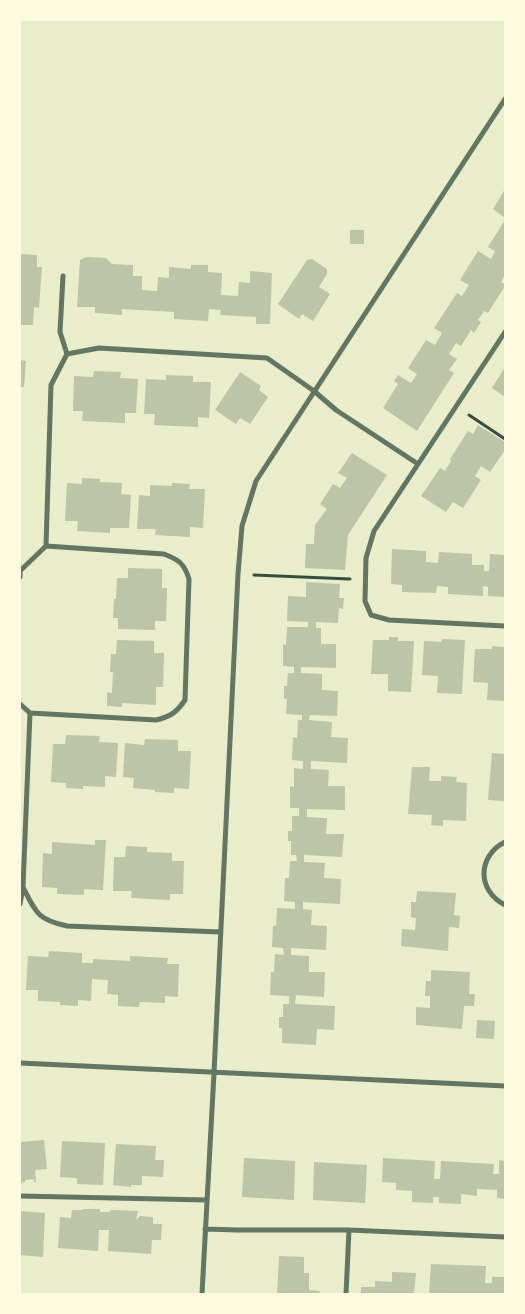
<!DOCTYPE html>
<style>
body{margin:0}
#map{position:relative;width:525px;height:1314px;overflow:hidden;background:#e9edc9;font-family:Rubik,sans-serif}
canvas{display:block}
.frame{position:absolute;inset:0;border:21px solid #fefae0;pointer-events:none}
</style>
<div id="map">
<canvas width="525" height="1314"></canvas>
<div class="frame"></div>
</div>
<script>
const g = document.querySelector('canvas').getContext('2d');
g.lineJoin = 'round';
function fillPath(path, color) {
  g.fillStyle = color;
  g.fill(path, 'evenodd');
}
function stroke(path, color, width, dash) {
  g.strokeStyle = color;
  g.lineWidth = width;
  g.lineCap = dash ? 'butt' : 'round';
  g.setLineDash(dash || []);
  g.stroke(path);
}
const building = new Path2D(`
 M505 189V218L493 209Z
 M505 220V275L501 282 505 284V286L488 313 484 311 478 320 481 322 474 333 471 330 461 346 456 343 449 354 457 359 449 370 454 373 417 431 383 408 398 384 394 381 398 375 411 383 417 374 408 368 426 340 435 345 442 333 434 328 457 293 462 296 469 285 460 280 478 251 491 259 495 251 488 247Z
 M350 230H364V244H350Z
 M20 254 37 255V267H42L39 308 34 307 33 325H20Z
 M86 257 106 258 112 264 133 265V276H142V290L157 291 158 277 169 278V267L191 269V265H208V272L222 273 221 295 238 296 239 282 250 283V271L272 273 270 324H256V317L220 315 221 310 209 309 208 321 174 319V312L122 309V315L95 313V307H77L80 260Z
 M312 259 327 269V274L319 287 330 294 313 321 302 314 299 319 278 304 307 260Z
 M20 360 26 361 24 387H20Z
 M505 367V397L492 388Z
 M94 371 121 372 120 378 138 379 136 413H125V423L82 421 83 411H73L74 376 93 377Z
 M240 372 261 386 259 390 268 397 250 424 240 418 236 424 215 410Z
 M166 375 193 376V382H211L209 418 198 417V427L154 425 155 414H144L146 379 166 380Z
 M478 425 505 442V450L490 472 481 466 475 476 481 480 463 508 453 502 446 512 421 496 440 468 445 471 451 461 450 459 468 431 473 434Z
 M352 453 387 475 348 535 345 570 305 568 306 544H314L315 525 327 509 320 504 333 484 340 488 347 478 338 473Z
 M82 478 100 479V482L122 483 121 494 131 495 129 528H110V533L77 531 78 521H65L67 483 82 484Z
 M172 483 190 484 189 489H205L203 528 190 527V537L155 535 156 529H137L139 495 150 496V485L172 486Z
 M392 549 426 551V562L438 563 439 552 472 554V565H484V571H489L490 554 505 555V597L488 596V587L483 586V596L448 594V587L437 586 436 593 402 592V585L391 584Z
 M128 568 162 569V588H167L166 621H155V630L118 629V618H113L114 599H116L117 578H128Z
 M306 582 340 584 339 598H344L343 609 339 608 338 623 316 622V628H321V644H336V668L301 667V673L322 674V690L338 691 337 716 310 715 309 720 332 722 331 737 348 738 347 763 311 761V769L329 770 328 786H345V810L307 809V817L327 818 326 834H344L342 857 304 855V862L325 863 324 878 341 879 340 904 303 902V909L312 910 311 925 327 926 326 950 291 948V955L309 956V972H325L324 997 296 995 295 1004 335 1006 334 1030 317 1029 316 1045 282 1043V1028H279V1017H283V1004H289V996L270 995 271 972H274L275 954 284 955 283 948 272 947 273 926H276L277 908 295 909V902L284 901 285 878H289L290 861H297L296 855H291V841H288V831H292V816H299V808H290V786L294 787V768L303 769V761L292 760 293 737 297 738 298 720H302V715L286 714 287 699 284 698V686H287L288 673H294V667L283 666V644L286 645 287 627H308V622L287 621 288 596 306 597Z
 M389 637H398V641H414L411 692 388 691V674H371L373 640H389Z
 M442 639 465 640 462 694 437 693 438 676 422 675 424 641 441 642Z
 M117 640 154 641V653H164L163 687H156V705L122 703V707L107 706V692L112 693 113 672H110L111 654H116Z
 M492 646 505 647V701L487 700 488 683 473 682 475 649H492Z
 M66 735 100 736 99 742 118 743 116 777 105 776V787L83 786V789L66 788V783L51 782 53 744H65Z
 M145 739 178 740V751H191L189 789 174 788V793L155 792V790L133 788 134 778 123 777 125 743 144 745Z
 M492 753 505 754V801L488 800Z
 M412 767H430L429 781H441V776L457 777 456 782 467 783 466 821 443 820V826L431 825 432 815 408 814Z
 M95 840H106L103 890 84 889V895L57 894V888L42 887 43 853 52 854V842L95 845Z
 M126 846 147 847V852L172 853V861H184L183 894H170V900L131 898 132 891H113L114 857H125Z
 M417 891 456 893 454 915 460 916 459 928 449 927 448 951 401 946 402 929 415 930 416 918 411 917V902H416Z
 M49 951 82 953V963H93V959L130 961V956L168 958 167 964H179L178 997 165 996V1003L140 1002 139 1007 118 1006V995L107 994 108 980 92 979 91 1001 78 1000V1006L60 1005V1002L38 1001V990H26L28 956 48 957Z
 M431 970 470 972 469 994H475L474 1006H464L462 1029 416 1025V1007L430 1008V996H425L426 981H431Z
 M477 1020 495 1021 494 1039 476 1038Z
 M44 1140 47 1169 35 1170 36 1182H34V1179L25 1180V1182L20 1183V1142Z
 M62 1141 105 1143 103 1185 77 1184V1178L60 1177Z
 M116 1144 156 1146 155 1160H164L163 1177 142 1176V1185H131V1187L113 1185Z
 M244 1158 295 1161 294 1200 242 1197Z
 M383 1158 435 1161 434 1179H440L441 1161 494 1164 493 1174H499V1160L505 1161V1199L497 1198V1190L477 1189V1196L461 1194V1204L439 1203V1197H433V1203L412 1202V1191L396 1190V1183L382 1182Z
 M314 1162 367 1165 365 1203 313 1200Z
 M83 1209H100V1212H110V1210L138 1211 136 1220 140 1216 153 1217V1224H162L161 1240H152L151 1254 108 1251 109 1230H99L98 1251 58 1248 60 1217 71 1218 72 1210H83Z
 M20 1211 45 1213 43 1257 20 1255Z
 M279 1256 304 1257V1273H309V1290L320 1291 319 1294H277Z
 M431 1264 486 1266 485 1283H492V1277H505V1294H429Z
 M392 1272 416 1273 414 1294H361V1287H375V1281L392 1282Z`);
const path = new Path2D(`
 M469 415 505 439
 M254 575 350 579`);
const minor = new Path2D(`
 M63 276 60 332 67 354
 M505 332 374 531 366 558 365 601 371 615 389 620 505 626
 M20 577V571L46 546 51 385 67 354 99 348 267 358 314 391 336 410 418 464
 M20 704 30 713 23 887C36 913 38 920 67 926L220 932
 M30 713 156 720C170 717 177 712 185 700L189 579C184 563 179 560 164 554L46 546
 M505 842C477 856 477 891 505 905
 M20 904 23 888
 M20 1063 505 1086
 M20 1196 207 1200
 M205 1229 237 1230H349L505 1237
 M202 1294 214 1073 238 574 242 526 256 481 505 99
 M346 1294 349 1230`);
fillPath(building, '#bcc5a7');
stroke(path, '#344e41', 3);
stroke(minor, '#617663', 5);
</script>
